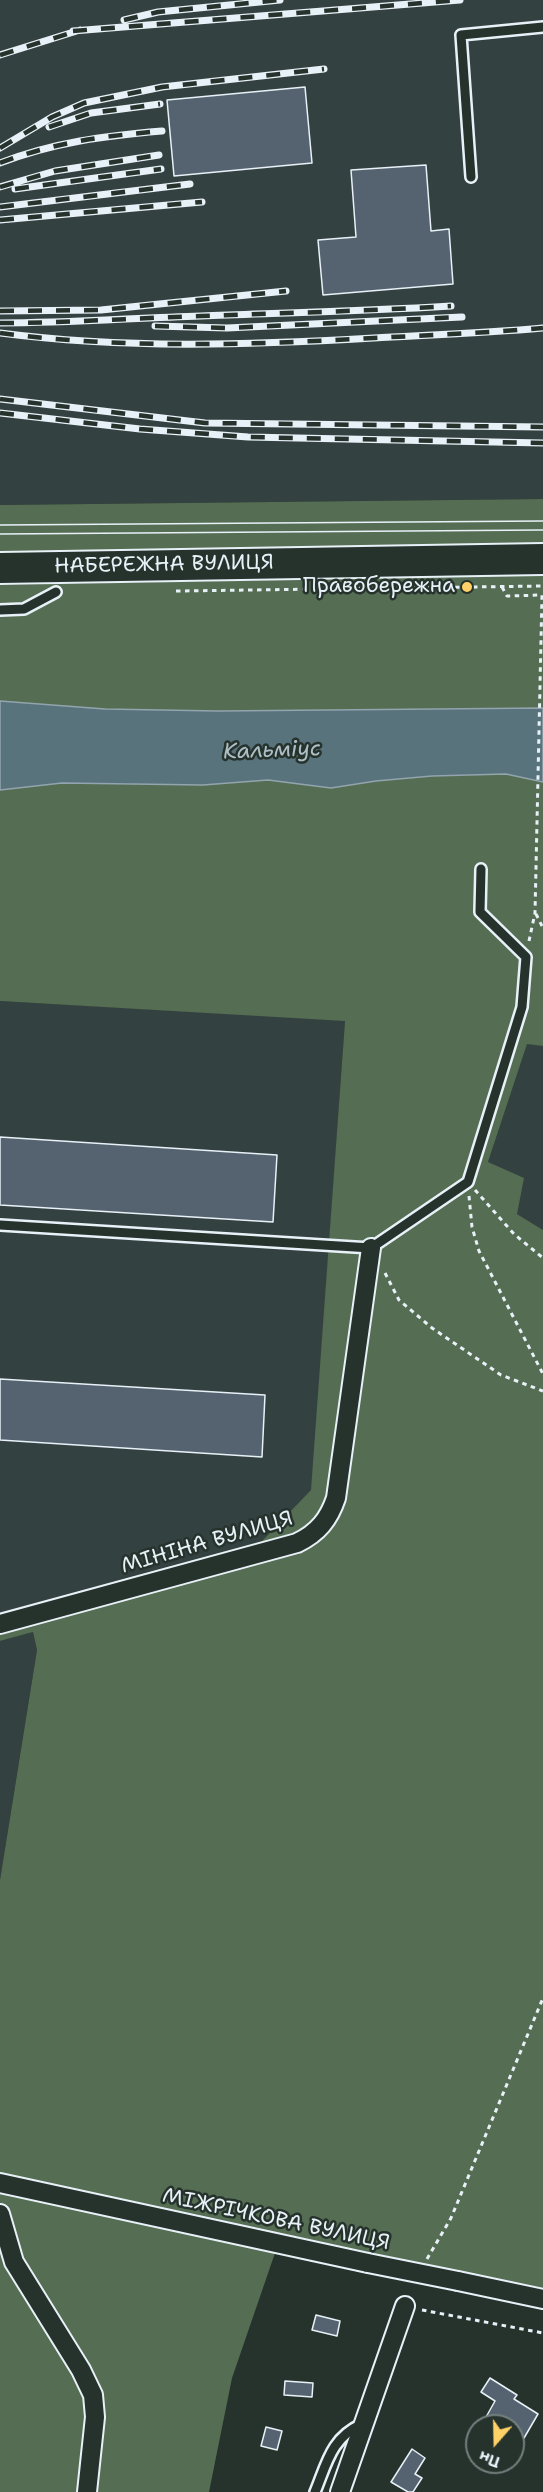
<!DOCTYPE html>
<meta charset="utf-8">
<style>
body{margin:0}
#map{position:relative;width:543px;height:2492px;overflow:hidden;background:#26332d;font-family:"Shantell Sans",sans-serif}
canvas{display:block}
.north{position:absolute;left:465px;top:2414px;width:60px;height:60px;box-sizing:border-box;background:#26332d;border:2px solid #747f7e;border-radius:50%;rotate:200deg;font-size:16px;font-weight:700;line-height:24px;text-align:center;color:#e8f1f8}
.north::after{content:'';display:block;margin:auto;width:21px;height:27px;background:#ffd166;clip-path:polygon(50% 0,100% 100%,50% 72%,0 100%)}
</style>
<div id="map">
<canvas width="543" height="2492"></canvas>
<div class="north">Пн</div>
</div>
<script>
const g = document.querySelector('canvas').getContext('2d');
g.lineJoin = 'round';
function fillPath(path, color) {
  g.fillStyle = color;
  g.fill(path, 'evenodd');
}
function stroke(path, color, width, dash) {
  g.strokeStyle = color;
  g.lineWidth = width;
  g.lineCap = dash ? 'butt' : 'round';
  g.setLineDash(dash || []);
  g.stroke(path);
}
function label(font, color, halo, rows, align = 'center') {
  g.font = font + ' "Shantell Sans",sans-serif';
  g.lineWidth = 5;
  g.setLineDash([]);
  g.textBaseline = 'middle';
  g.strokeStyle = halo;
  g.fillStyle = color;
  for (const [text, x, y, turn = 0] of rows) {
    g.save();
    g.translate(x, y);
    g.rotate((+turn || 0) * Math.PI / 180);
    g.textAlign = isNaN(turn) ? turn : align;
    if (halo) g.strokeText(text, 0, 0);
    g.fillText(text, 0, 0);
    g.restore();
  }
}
const built = new Path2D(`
 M0 0H543V499L0 505Z
 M0 1001 345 1020 312 1490 262 1541 0 1613Z
 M527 1043 543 1046V1230L517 1214 488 1162Z
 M33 1632 37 1650 0 1880V1641Z`);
const green = new Path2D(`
 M543 499V544L0 552V505Z
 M543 575V708L218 711 105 709 0 701V585Z
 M506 774 543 782V1046L527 1044 488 1162 524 1178 517 1214 543 1230V2307L275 2253 232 2378 209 2492H0V1880L37 1650 33 1632 0 1641V1613L262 1541 311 1490 345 1021 0 1001V790L62 783 203 785 268 780 331 788 376 781 432 776Z`);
const water = new Path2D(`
 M0 701 105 709 218 711 543 708V782L506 774 432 776 376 781 331 788 268 780 203 785 62 783 0 790Z`);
const building = new Path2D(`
 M305 87 312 163 174 176 167 100Z
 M426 165 431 231 449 229 453 284 323 295 318 240 356 237 351 170Z
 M0 1137 277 1155 273 1222 0 1205Z
 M0 1379 265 1395 262 1457 0 1440Z
 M316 2315 340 2321 337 2336 312 2330Z
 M490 2378 517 2395 514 2399 538 2414 513 2457V2426H481L495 2401 481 2392Z
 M285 2381 313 2383 312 2397 284 2395Z
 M266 2427 282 2431 277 2450 261 2446Z
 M412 2449 425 2458 415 2474 422 2478 413 2492H408L391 2482Z`);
const path = new Path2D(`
 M502 587 507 596 541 595
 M176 591 543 586
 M536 914 543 928
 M529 941 535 913 542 595
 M475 1190 514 1234 543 1258
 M469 1196 472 1227 479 1251 543 1374
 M385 1273 399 1300 432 1328 501 1375 543 1391
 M427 2259 451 2218 543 1998
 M422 2310 543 2333`);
const service = new Path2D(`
 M471 177 461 35 543 27
 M0 610 24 609 56 592
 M0 1225 371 1248 468 1182 522 1007 526 957 480 912 481 869
 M315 2492C327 2463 331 2438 362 2424`);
const minor = new Path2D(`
 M0 1624 297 1543C318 1533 329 1519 336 1498L371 1248
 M0 2183 368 2263
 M0 2214 14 2262 81 2370 93 2395 95 2417 87 2492
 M458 2281 543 2299
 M340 2492 405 2306`);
const trunk = new Path2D(`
 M0 568 543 559`);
const tram = new Path2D(`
 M0 525 543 521
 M0 534 543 530`);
const rail = new Path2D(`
 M124 20 158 12 280 0
 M73 31 460 0
 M0 55 80 30
 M49 127 91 113 160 104
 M0 148 52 117 84 103 162 87 324 69
 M0 163C55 142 104 136 162 131
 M0 187 55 171 159 155
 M15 189 161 169
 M0 207 190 184
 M0 220 202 202
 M0 311 101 310 286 291
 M0 323C67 323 134 318 201 316 284 313 368 311 451 306
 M155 326 227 328 462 317
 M0 333C124 349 249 345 374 338 430 335 487 333 543 328
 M0 399 205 423 543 427
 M0 413 140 429 248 437 543 443`);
const minorBridge = new Path2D(`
 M368 2263 458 2281`);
const markers = [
 [467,587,6,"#ffd166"]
];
const streetNames = [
 ["НАБЕРЕЖНА ВУЛИЦЯ",164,565,-1],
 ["МІНІНА ВУЛИЦЯ",207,1543,-16],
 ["МІЖРІЧКОВА ВУЛИЦЯ",276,2220,12]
];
const poiNames = [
 ["Правобережна",455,587]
];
const waterNames = [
 ["Кальміус",272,751,-2]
];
fillPath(built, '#344141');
fillPath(green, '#556d52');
fillPath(water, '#59737d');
stroke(water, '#92a5ae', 1.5);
fillPath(building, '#54636f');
stroke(building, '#e8f1f8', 1.5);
stroke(service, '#e8f1f8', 14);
stroke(minor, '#e8f1f8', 22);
stroke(trunk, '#e8f1f8', 34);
stroke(path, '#e8f1f8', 3, [4.5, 4.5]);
stroke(service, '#26332d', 9);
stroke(minor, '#26332d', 18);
stroke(trunk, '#26332d', 30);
stroke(tram, '#e8f1f8', 1.5);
stroke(rail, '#e8f1f8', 7);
stroke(rail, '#26332d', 4.5, [14]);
stroke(minorBridge, '#e8f1f8', 22, []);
stroke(minorBridge, '#26332d', 18);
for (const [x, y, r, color] of markers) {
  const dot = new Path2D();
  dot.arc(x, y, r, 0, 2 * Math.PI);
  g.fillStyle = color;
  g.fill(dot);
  stroke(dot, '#26332d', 2);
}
label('21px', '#e8f1f8', '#26332d', streetNames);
label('21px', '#e8f1f8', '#26332d', poiNames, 'right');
label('italic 22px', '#afbfc7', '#26332d', waterNames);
</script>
